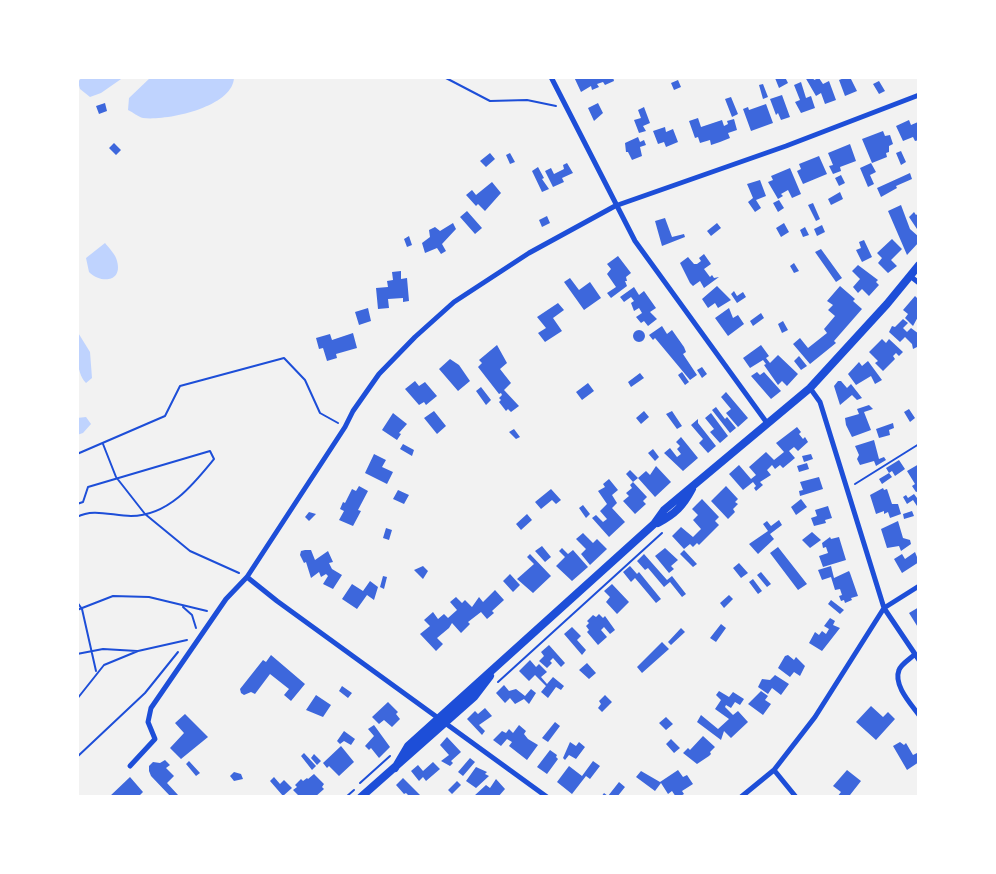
<!DOCTYPE html>
<style>
body{margin:0}
#map{position:relative;width:996px;height:874px;overflow:hidden;background:#f2f2f2;font-family:"Varela Round",sans-serif}
canvas{display:block}
.frame{position:absolute;inset:0;border:79px solid #fff;pointer-events:none}
</style>
<div id="map">
<canvas width="996" height="874"></canvas>
<div class="frame"></div>
</div>
<script>
const g = document.querySelector('canvas').getContext('2d');
g.lineJoin = 'round';
function fillPath(path, color) {
  g.fillStyle = color;
  g.fill(path, 'evenodd');
}
function stroke(path, color, width, dash) {
  g.strokeStyle = color;
  g.lineWidth = width;
  g.lineCap = dash ? 'butt' : 'round';
  g.setLineDash(dash || []);
  g.stroke(path);
}
const water = new Path2D(`
 M82 77H124L101 93 90 97 80 89 78 82Z
 M151 77H234C234 107 167 121 143 118 138 117 133 112 128 110L129 98Z
 M105 243C109 248 116 255 117 261 123 282 101 284 89 272L86 258Z
 M77 331 90 352 92 378 86 383C75 372 77 346 77 331Z
 M86 417 91 424 83 433 77 435V418Z`);
const building = new Path2D(`
 M574 77H613L614 81 605 85 603 82 597 84 599 87 592 90 591 86 581 92Z
 M778 77H785L788 83 779 88 775 78Z
 M805 77H813L814 80 819 78 823 84 829 81 836 100 825 104 821 93 816 96Z
 M847 77H850L857 91 845 96 839 80Z
 M678 80 681 87 674 90 671 83Z
 M879 81 885 91 879 94 873 84Z
 M801 82 806 98 811 96 815 108 801 113 795 102 800 100 794 85Z
 M763 84 768 97 763 99 759 85Z
 M782 95 790 117 781 120 778 113 776 115 770 99Z
 M731 97 738 114 732 117 725 99Z
 M105 103 107 111 99 114 96 106Z
 M598 103 603 113 594 121 588 108Z
 M766 104 773 123 751 131 743 109 748 107 749 110Z
 M644 107 650 123 643 126 646 131 639 133 634 120 641 118 638 110Z
 M698 118 701 127 722 120 724 126 728 124 727 121 734 119 737 130 728 133 730 138 720 142 711 145 710 140 700 143 698 137 695 138 689 121Z
 M909 120 911 125 918 122 919 124V140L915 141 913 137 903 141 896 126Z
 M665 127 666 132 673 129 678 142 666 147 664 142 658 144 653 131Z
 M883 131 885 136 890 135 893 144 889 146V152L886 153 887 157 872 163 862 139Z
 M638 137 640 142 644 140 646 145 640 147 642 156 632 160 628 152H626L625 143Z
 M114 143 121 150 116 155 109 148Z
 M850 144 856 161 840 167 841 171 833 174 829 166 833 165 828 153Z
 M901 151 906 162 901 165 896 153Z
 M490 153 495 159 486 167 480 161Z
 M510 153 515 162 510 164 506 155Z
 M819 156 827 174 803 184 797 171 801 169 799 164Z
 M567 163 573 173 562 178 564 182 553 187 545 171 551 168 554 174 564 169 563 165Z
 M871 163 876 172 870 175 874 184 868 187 860 168Z
 M538 167 544 178 542 179 549 189 542 192 532 171Z
 M790 168 801 194 792 198 788 190 781 194 783 196 778 199 768 182 773 180 771 176Z
 M910 173 912 179 896 186 897 188 881 197 877 188Z
 M841 175 845 183 839 186 835 178Z
 M760 180 766 196 756 200 761 208 755 212 748 202 753 198 747 184Z
 M492 182 501 193 485 211 478 204 476 206 466 195 472 190 476 195Z
 M840 192 843 199 831 205 828 199Z
 M779 200 784 208 778 212 773 203Z
 M813 203 820 219 816 221 808 205Z
 M901 205 910 229 919 237V242L907 255 888 211Z
 M467 211 482 228 475 234 460 217Z
 M914 212 916 215 919 213V232L909 217Z
 M547 216 550 223 542 227 539 220Z
 M665 218 672 237 684 234 685 237 662 246 655 221Z
 M453 223 456 229 442 244 446 251 441 254 437 248 425 253 422 243 430 237 429 230 435 227 440 231Z
 M717 223 721 228 711 236 707 231Z
 M784 223 789 232 781 237 776 228Z
 M822 225 825 232 817 236 814 229Z
 M805 227 809 235 803 237 800 230Z
 M409 236 412 245 407 247 404 239Z
 M892 239 902 249 891 260 897 266 888 273 878 263 882 258 877 253Z
 M864 240 872 257 862 262 856 250 861 248 859 242Z
 M821 249 842 278 836 282 815 252Z
 M704 254 711 264 704 269 710 277 712 275 714 278 719 277 704 288 700 281 693 286 690 283 680 263 688 257 694 264H697L701 261 699 258Z
 M618 256 631 273 626 277 627 281H625L627 286 611 298 607 293 616 287 607 274 611 269 607 264Z
 M794 263 799 271 794 273 790 266Z
 M858 265 878 280 876 282 879 285 869 296 862 289 858 293 853 287 860 279 852 271Z
 M401 271V279L407 278 409 301 403 302V298L388 299 389 308 378 309 376 288 388 287 387 281 393 280 392 272Z
 M570 278 579 290 590 282 601 298 584 310 564 282Z
 M717 286 731 300 718 308 715 303 708 308 702 299Z
 M840 286 855 299 853 301 862 309 834 341 836 343 810 364 793 344 800 338 808 348 827 333 824 329 835 316 828 310 833 305 827 301Z
 M634 287 639 295 644 291 656 308 650 312 657 319 648 326 644 321 641 323 636 317 642 313 639 308 634 311 631 303 634 301 631 297 624 302 620 297Z
 M734 291 737 296 743 292 746 297 737 303 731 294Z
 M915 296 919 300V315L913 326 905 318 908 314 903 310Z
 M558 303 564 310 553 318 562 331 545 342 538 333 546 328 537 317Z
 M368 308 371 321 359 325 355 312Z
 M729 308 733 318 738 315 744 324 728 336 715 318Z
 M761 313 764 318 753 326 750 321Z
 M903 319 908 323 903 328 907 332 911 328 919 334V346L913 349 912 344 905 337 900 342 889 332 892 326 895 327Z
 M783 321 788 330 782 333 778 324Z
 M662 326 667 334 672 330 684 347 686 352 683 354 697 375 690 380 655 338 653 340 649 335Z
 M633 336a6 6 0 1 1 12 0a6 6 0 1 1-12 0Z
 M353 333 357 348 336 354 337 358 327 361 323 348 319 349 316 338 330 334 332 340Z
 M882 339 886 343 889 339 903 352 899 356 896 353 893 356 895 359 883 371 875 363 878 361 869 352Z
 M497 345 507 363 500 369 511 383 504 390 519 406 511 412 508 409 506 411 499 402 501 400 499 398 502 395 501 393 499 394 478 367 482 363 479 360Z
 M761 345 769 356 766 358 770 363 778 355 798 374 787 386 782 381 778 385 764 365 766 364 763 360 750 368 743 358Z
 M799 356 807 366 801 370 794 361Z
 M450 359 459 365 470 381 458 391 439 369Z
 M868 361 882 380 875 384 871 376 856 385 848 374 859 362 862 366Z
 M702 367 707 374 702 378 697 370Z
 M682 372 689 382 685 385 678 375Z
 M757 372 760 375 764 372 781 391 771 399 751 376Z
 M640 373 644 378 631 387 628 382Z
 M415 381 419 386 425 382 437 396 426 405 424 402 419 405 405 389Z
 M838 381H841L847 388 851 384 862 398 857 400 852 395 840 405 834 386Z
 M588 383 594 391 582 400 576 392Z
 M481 387 491 400 486 405 476 391Z
 M726 392 748 418 738 427 726 413 731 409 721 397Z
 M869 405 873 409 864 412 871 430 852 437 846 425 845 418 859 414 857 409Z
 M716 407 725 419 727 417 736 428 730 433 712 410Z
 M909 409 915 418 910 422 904 412Z
 M434 411 446 426 437 434 424 418Z
 M644 411 649 417 641 424 636 418Z
 M672 411 682 426 677 429 666 414Z
 M393 413 407 424 399 433 401 434 397 440 382 430Z
 M711 413 728 436 720 443 710 432 714 429 705 418Z
 M698 419V423L716 446 708 453 699 443 703 439 691 425Z
 M893 423 894 428 889 430 890 435 879 438 876 429Z
 M797 427 801 432 799 434 803 439 805 437 808 442 798 451 794 447 789 451 795 458 783 468 780 465 775 469 772 465 767 470 771 475 760 482 763 485 756 491 754 488 756 486 753 482 743 490 729 474 739 465 751 479 756 475 749 467 766 452 774 460 784 452 776 443Z
 M514 429 520 437 516 439 509 432Z
 M681 437 698 458 683 471 664 453 670 448 677 457 681 454 677 449 680 446 676 442Z
 M874 440 879 459 884 457 886 460 876 466 874 461 860 465 857 459 859 455 855 446Z
 M403 444 414 450 412 456 400 449Z
 M653 449 659 457 655 461 648 453Z
 M374 454 386 460 382 467 393 472 387 484 365 473Z
 M811 454 813 459 804 462 802 456Z
 M899 460 905 469 895 476 892 471 889 473 886 468Z
 M807 463 809 469 799 472 797 466Z
 M919 464V491L916 492 912 486 915 484 907 471Z
 M656 466 671 482 655 497 638 478 646 471 650 475Z
 M630 470 638 478 633 482 647 497 643 501 646 504 635 514 623 501 629 496 626 493 632 488 630 485 633 482 626 474Z
 M889 473 892 477 882 484 879 479Z
 M819 477 823 489 800 496 799 491 803 490 800 482Z
 M609 479 618 490 612 495 617 503 612 508 625 522 609 537 592 518 596 515 603 522 607 519 600 511 607 504 598 491 605 487 603 484Z
 M359 486 368 491 358 510 361 511 353 526 339 520 344 511 340 509 343 502 345 503 352 489 356 491Z
 M726 486 738 499 735 502 738 504 733 509 735 512 728 519 711 501Z
 M883 488 884 490 887 489 892 504H898L901 514 890 518 888 512 884 514V511L876 514 870 495Z
 M551 489 561 500 556 504 552 500 541 509 535 502Z
 M398 490 409 495 404 504 393 499Z
 M914 494 917 498 919 497V504L917 506 913 500 907 504 903 497 906 495 908 498Z
 M702 499 719 517 715 521 719 525 699 545 697 543 693 547 690 544 684 549 672 536 681 527 693 537 701 529 693 520 698 515 692 509Z
 M801 499 807 507 796 515 791 507Z
 M583 505 590 514 586 518 579 508Z
 M828 506 832 518 825 520 826 523 814 526 811 518 817 516 815 510Z
 M912 511 914 516 904 519 903 514Z
 M309 512 316 514 309 521 305 517Z
 M527 514 532 520 521 530 516 524Z
 M779 520 782 525 770 534 774 539 758 554 749 544 768 531 763 524 767 521 771 526Z
 M898 521 903 538 910 540 911 544 901 551 899 546 887 548 881 529Z
 M386 528 392 530 389 540 383 538Z
 M812 532 821 540 810 548 802 540Z
 M583 533 593 543 597 539 607 549 590 565 581 554 586 549 576 539Z
 M830 537 831 539 839 537 846 560 823 567 819 556 828 553 826 547 823 548 822 543Z
 M542 546 551 557 545 562 535 551Z
 M778 547 807 584 798 590 770 553Z
 M562 548 568 554 573 550 588 567 572 581 556 566 565 557 559 551Z
 M665 548 678 560 671 566 674 569 669 573 655 556Z
 M305 550H311L315 560 328 551 333 562 329 563 332 569 342 575 333 589 323 584 328 576 326 574 321 577 319 572 311 578 306 562 304 563 300 555 301 551Z
 M684 550 697 564 693 567 680 554Z
 M915 552 919 562 902 573 894 559 902 554 905 559Z
 M530 554 551 576 533 593 517 579 534 564 527 557Z
 M644 554 667 580 672 576 686 594 682 597 670 582 664 587 648 568 645 570 637 561Z
 M739 563 748 573 741 578 733 568Z
 M423 566 428 571 423 579 414 570Z
 M630 566 637 574 639 572 661 599 656 603 635 578 631 582 623 572Z
 M831 566 834 578 849 571 850 573 858 596 851 598 852 600 845 603 844 600 841 601 839 596 842 595 840 589 835 590 831 577 822 580 818 570Z
 M761 572 771 584 767 587 757 575Z
 M510 574 520 585 513 592 503 581Z
 M383 576 387 577 384 589 380 587Z
 M753 579 762 591 758 594 749 582Z
 M370 581 378 587 374 600 367 595 357 609 342 599 352 584 363 591Z
 M612 584 629 602 617 614 606 602 610 597 604 591Z
 M495 590 504 600 492 611 494 613 487 619 481 612 468 622 470 624 461 633 452 623 449 628 437 638 443 644 436 651 420 634 430 626 424 620 433 612 438 619 444 614 448 618 457 610 450 602 456 597 462 603 465 600 472 607 479 597 483 602Z
 M729 595 733 599 724 608 720 603Z
 M831 600 844 610 840 614 828 604Z
 M919 607V629L909 613Z
 M599 614 603 618 605 616 615 630 610 634 604 627 601 630 607 637 598 645 587 632 589 630 586 626 589 623 587 621 593 615 596 617Z
 M830 618 835 621 833 625 840 628 822 651 809 643 815 632 819 635 822 631 826 634 829 629 824 626Z
 M721 624 726 628 716 642 710 638Z
 M572 627 581 636 577 640 586 650 582 655 564 634Z
 M681 628 685 632 671 645 668 642Z
 M662 642 669 649 642 673 637 667Z
 M549 645 565 663 561 667 553 658 550 661 552 663 547 668 539 661 544 656 541 652Z
 M271 655 305 684 291 701 284 695 289 689 270 674 255 694 251 692 244 695 241 693 240 689 263 660 266 662Z
 M788 655 794 660 796 657 805 666 800 676 794 672 790 677 778 668 785 656Z
 M530 660 536 667 539 664 547 672 541 677 547 684 553 677 564 686 561 690 556 687 548 698 541 692 546 686 535 675 529 681 519 671Z
 M587 663 596 673 589 679 579 670Z
 M775 675 789 684 781 695 772 688 768 694 758 687 762 679 770 680Z
 M504 685 509 691 516 689 525 696 531 689 536 693 529 704 524 699 515 704 510 698 505 703 496 693Z
 M342 686 352 693 348 698 339 691Z
 M719 691 729 697 733 692 744 699 740 705 735 702 731 708 726 705 725 707 733 715 738 711 748 722 731 738 724 731 721 740 697 722 701 715 718 729 729 719 715 709 721 700 716 695Z
 M761 691 768 696 765 700 771 704 763 715 748 704Z
 M316 695 331 705 323 717 306 710Z
 M605 695 612 702 602 712 598 708 601 704 599 701Z
 M388 702 398 712 396 714 400 719 392 727 384 720 379 724 372 717Z
 M871 706 883 717 888 712 895 719 876 740 856 722Z
 M485 708 492 716 479 725 485 731 482 735 467 719 475 711 478 714Z
 M185 714 208 737 181 759 170 748 184 733 175 723Z
 M666 717 673 724 666 730 659 723Z
 M555 722 560 726 548 742 542 738Z
 M374 725 390 747 379 758 371 748 369 750 365 746 374 736 368 729Z
 M519 725 526 731 524 734 528 739 538 745 527 760 509 746 512 742 507 739 501 746 493 740 502 731 506 733 509 729 513 733Z
 M344 731 355 739 351 745 344 741 340 744 337 741Z
 M703 736 715 747 710 752 711 754 709 756 697 764 683 753 688 748 690 750Z
 M447 737 461 752 451 761 453 763 450 766 441 761 449 755 440 745Z
 M671 739 680 748 674 753 666 744Z
 M570 742 576 746 579 742 585 747 576 759 569 755 565 760 563 758Z
 M900 742 904 745 906 743 913 755 917 753 919 757V762L907 770 893 746Z
 M341 746 354 762 339 776 329 766 327 768 323 763Z
 M550 750 557 755 556 757 558 759 547 774 537 767Z
 M304 753 316 766 312 770 301 756Z
 M314 754 321 761 317 765 311 758Z
 M470 758 475 762 463 776 458 772Z
 M165 760 170 765 166 768 174 776 167 783 178 795 176 797H171L151 776 149 771V766L153 762 160 763Z
 M189 761 200 773 196 776 186 764Z
 M593 761 600 766 590 779 586 776 572 794 557 782 569 766 582 776Z
 M433 762 440 769 426 781 423 777 419 781 411 771 418 765 423 771Z
 M476 767 487 772 485 774 489 776 476 788 466 781Z
 M678 770 683 777 687 775 693 784 682 791 684 794 679 797H676L672 791 668 794 661 783 655 791 636 777 641 771 660 782Z
 M847 770 861 781 850 795 852 797H837L841 792 833 786Z
 M234 772 241 774 243 779 234 781 230 776Z
 M314 774 324 784 322 787 324 789 315 797H300L293 790 297 787 295 785 301 779 303 781 307 778 308 779Z
 M130 777 143 792 138 797H109Z
 M274 777 280 784 284 780 292 788 283 796 270 781Z
 M403 778 420 795V797H410L406 793 404 794 396 785Z
 M496 779 505 789 498 797 474 796 486 785 490 788Z
 M457 781 461 785 452 794 448 790Z
 M619 782 625 787 617 797H601L604 793 608 796Z`);
const path = new Path2D(`
 M444 77 490 101 527 100 556 106
 M103 444 116 477 145 514 190 551 239 573
 M77 454 165 416 180 386 284 358 305 380 320 413 338 423
 M855 484 919 444
 M77 504 83 502 88 487 210 451 214 459C193 485 168 516 131 516 113 516 93 508 77 517
 M77 602 82 609 96 671
 M183 607 192 615 196 628
 M77 610 113 596 149 597 207 611
 M77 654 103 649 137 651
 M498 682 662 533
 M77 699 104 665 138 651 187 640
 M77 757 145 693 178 652
 M360 783 390 756
 M346 797 354 790`);
const minor = new Path2D(`
 M551 77 635 241 767 423
 M910 276 919 283
 M247 577 277 601 547 797
 M919 586 884 608 919 660
 M915 654C910 659 901 664 899 670 893 685 911 704 919 715
 M130 766 155 739 148 722 151 708 226 599 247 577 345 427 353 411 379 374 415 337 454 302 529 253 615 206 786 146 919 95
 M774 770 796 797
 M741 797 774 770 815 717 884 608 820 402 810 388`);
const secondary = new Path2D(`
 M658 523C675 514 683 506 692 489
 M395 768 408 746 654 524 664 510 810 388 887 304 919 265
 M361 797 474 697 490 676`);
fillPath(water, '#bfd3fe');
fillPath(building, '#3d67dc');
stroke(path, '#1d4ed8', 2);
stroke(minor, '#1d4ed8', 5);
stroke(secondary, '#1d4ed8', 8);
</script>
